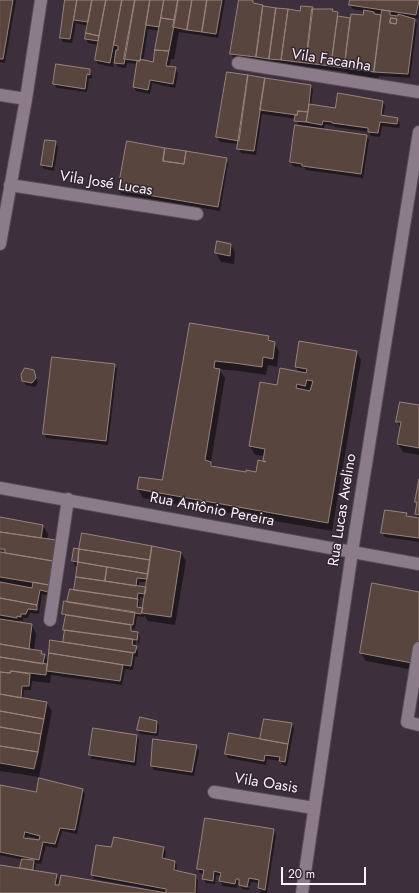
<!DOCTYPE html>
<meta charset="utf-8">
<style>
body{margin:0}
#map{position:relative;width:419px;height:893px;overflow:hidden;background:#3d303c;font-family:Jost,sans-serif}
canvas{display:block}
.scale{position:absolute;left:281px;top:867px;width:85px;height:18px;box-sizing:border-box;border:2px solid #fbf2fa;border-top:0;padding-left:5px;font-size:12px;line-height:14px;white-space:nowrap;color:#fbf2fa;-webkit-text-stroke:3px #332631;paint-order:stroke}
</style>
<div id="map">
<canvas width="419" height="893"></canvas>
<div class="scale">20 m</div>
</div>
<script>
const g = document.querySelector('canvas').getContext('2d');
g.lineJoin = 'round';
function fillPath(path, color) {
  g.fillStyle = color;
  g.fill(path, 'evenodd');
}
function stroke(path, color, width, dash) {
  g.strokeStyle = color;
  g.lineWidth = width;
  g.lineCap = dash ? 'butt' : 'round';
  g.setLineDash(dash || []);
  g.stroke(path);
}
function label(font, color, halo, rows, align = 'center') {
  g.font = font + ' Jost,sans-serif';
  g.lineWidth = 3;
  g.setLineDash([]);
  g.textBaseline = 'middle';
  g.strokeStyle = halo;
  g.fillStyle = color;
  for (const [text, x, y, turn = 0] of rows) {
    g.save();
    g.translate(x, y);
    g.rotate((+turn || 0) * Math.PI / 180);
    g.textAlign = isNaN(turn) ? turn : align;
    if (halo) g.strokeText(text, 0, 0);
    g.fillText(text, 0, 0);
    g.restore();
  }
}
const shadow = new Path2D(`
 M0 0H16L5 63 0 62Z
 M66 0H225L218 38 179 32 174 59H171L169 67 175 68 178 73 175 88 152 83 150 94 136 91 134 87 138 64 127 63 126 68 118 67 114 60 113 67 98 64 96 60 98 45 88 43 86 39 88 26 76 23 72 43 63 42 61 38ZM148 29 160 31 154 63 143 61Z
 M240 0H253L255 4 263 7 301 12 313 10H332L333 12 337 13 340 17 350 19 351 21 364 16 365 11 353 9 350 5 351 0H419L418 19 414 18 417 24 410 78 379 76 378 80 350 76 347 72 234 58 231 54ZM373 12 382 14V16L375 15Z
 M90 70 92 74V79L89 78 87 92 57 88 54 84Z
 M228 73 311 86 313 90 311 105 336 110 383 102 385 106 383 116 397 119 400 124 399 128 382 126 380 137 371 136 369 132 335 127 334 126 325 124 324 130 366 136 369 140 363 178 306 170 305 168 293 166 291 162 299 126 296 119 262 114 256 155 241 153 239 148V144L220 142 217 137Z
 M55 142 58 147 54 171 44 169 42 165Z
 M226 158 228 163 220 211 122 194 119 190Z
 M218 242 231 244 235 253 234 264 221 262 216 253Z
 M191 324 268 337 271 342 274 343 279 351 277 367 268 365 266 375 239 371 219 369 225 378 211 462 214 467 246 473H257L266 463 264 460 265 456 255 455 250 446 278 386 299 373 296 367 356 351 361 360 332 531 143 498 138 489 163 481Z
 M114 365 117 369 108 445 46 438 44 433Z
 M34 371 38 383 35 387 26 385 23 381Z
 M419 406V455L403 452 398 444 401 428 397 422Z
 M419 484V542L385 537 382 532 406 514 408 517 419 519 416 514 417 505 416 502Z
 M0 518 43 526 48 534 47 540 55 541 50 596 42 594 39 614 30 613 28 618H23V621L19 620V623L32 625 36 634 34 650 41 652 45 655 47 660 46 665 48 666 51 641 64 643 66 633 64 630 66 618 63 614 75 591 78 566H75L73 561 75 549 181 553 186 561 175 625 148 621 144 615V617L137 616 135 629 133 628V632L138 633 140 637 139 644H138L139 636H137L135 647 138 651V657L135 656 133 670 125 669 122 685 51 675 50 683 32 681 31 690H24L23 699 47 703 52 711 39 777 0 771V553L6 554V548L0 547ZM139 582H147V588L139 587ZM140 597 145 598 143 609 139 608Z
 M419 593V671L366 661 361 653Z
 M157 722 159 726 158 736 140 734 138 729Z
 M291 724 294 728 287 766 283 765 280 761 267 759 266 765 228 758 226 754 261 740Z
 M137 736 139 740 136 766 92 759 90 755Z
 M196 746 199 751 194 776 154 770 152 766Z
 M0 786 37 793 83 790 85 794 77 834 62 831 57 848 46 846 41 864 34 863 36 865 35 871 56 875 59 880 57 886 144 890V888L95 879 92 875 112 848H164L166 852 165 860 175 862 177 866 176 872 195 876 198 880 197 893H0V866L21 869 23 860 0 855ZM27 836 40 839 39 842 27 839Z
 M274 830 276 835 267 893H261L259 888 260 883 251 882 250 886 241 885V887L250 888 249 890 242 889 238 882 237 888 223 886 220 881 221 876 216 875 215 884 206 883 204 879V874L200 873 198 869Z`);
const building = new Path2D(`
 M0 0H13L3 59H0Z
 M65 0H77L70 39 60 38Z
 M77 0H92L88 22 74 20Z
 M92 0H106L99 36 86 33Z
 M106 0H122L110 63 95 60Z
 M122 0H135L124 64 114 63 116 50H118V46L114 45Z
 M135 0H150L140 61 124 59Z
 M150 0H164L159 27 146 25Z
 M164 0H178L175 20 161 18Z
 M178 0H192L187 30 173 27Z
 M192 0H207L202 32 187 30Z
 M207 0H222L216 34 202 32Z
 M239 0H253V3L263 5 256 57 230 54Z
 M350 0H419L416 15 349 5Z
 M263 6 276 8 269 59 256 57Z
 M301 6 313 7 306 63 281 60 288 9 300 11Z
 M276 8 288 9 281 60 269 59Z
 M312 9H333L332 11 338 12 331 66 306 63Z
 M364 10 374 12V14L381 15 374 72 344 68 351 14 363 15Z
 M382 10 390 11V15L398 16V14L415 19 408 74 374 72ZM391 18 397 19 396 24 390 23Z
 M338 16 350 18 344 68 331 66Z
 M161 18 175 20 169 51 155 50Z
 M391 18 397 19 396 24 390 23Z
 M86 33 99 36 98 41 85 39Z
 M155 50 169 51 166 66 176 67 173 84 150 80 148 90 133 87 137 61H140V59L153 62Z
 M56 64 90 69V75L87 74 85 89 53 84Z
 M227 72 248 75 239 141 216 137Z
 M248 75 265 78 254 151 237 149Z
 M265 78 311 85 308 112 298 111 297 115 260 110Z
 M338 93 383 101 381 115 398 118 397 124 380 122 378 133 368 132V128L332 123V122L323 121 322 125 306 122 309 104 335 108Z
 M298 111 308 112 306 122 294 121 295 115H297Z
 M295 125 367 135 361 174 302 166V164L290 162Z
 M45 140 56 141 52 167 41 165Z
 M127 141 165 148 163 161 184 164 186 151 227 158 218 207 118 190Z
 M165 148 186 151 184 164 163 161Z
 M217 241 231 244 230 256 215 253Z
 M190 323 269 336 268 340 275 342 273 359 263 357 262 367 234 363 215 361 214 368 220 369 205 460 211 462V466L246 472V470L256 472 258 460 266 462 263 460 265 449 249 446 260 382 277 385 280 368 306 373 307 369 295 367 299 341 357 351 328 523 137 489 139 477 162 480ZM307 380 313 381 310 391 296 388 297 384 305 386Z
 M52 357 115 364 106 441 43 434Z
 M25 368 34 370 36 378 32 383 22 381 21 375Z
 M400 402 419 405V448L397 444 401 422H396Z
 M419 479V515L415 514 417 502H415Z
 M385 510 407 513 406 516 419 518V538L381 533Z
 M0 517 43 525 41 538 0 532Z
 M0 532 56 540 53 561 5 553V549H0Z
 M82 533 152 546 150 560 79 549Z
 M152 546 181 552 171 617 142 613Z
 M74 548 79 549 78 562 72 561Z
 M79 549 150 560 148 574 78 562Z
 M0 552 53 561 49 585 0 577Z
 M78 562 107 567 105 581 76 577Z
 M107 567 148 574 147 579 137 578 136 586 105 581Z
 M76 577 146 587 145 594 138 593 137 599 74 590Z
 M0 582 32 588 33 582 49 585 48 592 40 590 37 605 0 598Z
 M372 583 419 592V654L417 664 360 653Z
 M70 589 138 599 137 607 143 608 141 614 67 602Z
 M0 598 37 605V610L28 609 26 614H21V617L17 616V618L0 615Z
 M64 601 135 612 133 625 62 614Z
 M66 615 131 625V631L138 632 137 640 63 630Z
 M0 619 32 624 29 649 0 644Z
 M65 630 133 639 132 645 137 646 135 653 63 642Z
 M50 640 133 653 131 666 49 653Z
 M0 644 42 651 41 654H45L43 664 0 657Z
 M49 653 123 665 120 681 47 671Z
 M0 657 47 664 46 675 11 671 10 673 0 672Z
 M11 671 30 674 29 686H22L21 698 0 694V672L10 673Z
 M0 694 47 702 44 719 0 711Z
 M0 711 44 719 41 734 0 727Z
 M140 717 157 721 156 733 137 730Z
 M264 719 292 723 288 744 260 739Z
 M0 727 41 734 38 752 0 746Z
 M93 728 137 735 134 762 89 755Z
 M229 733 288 744 285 762 279 761 280 757 265 755 264 761 225 754Z
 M153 739 197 745 192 772 151 766Z
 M0 746 38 752 34 769 0 763Z
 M39 778 83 789 75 830 60 828 55 844 43 842 39 860 0 852V785L36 792ZM25 832 40 836 39 840 24 838Z
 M205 818 274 829 265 890 258 888 259 880 249 878 247 887 239 885V879H236L235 884 219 881 221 873 214 871 213 881 202 879 204 870 197 869Z
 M114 837 164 847 162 858 175 861 174 870 196 875 195 893H166V889L91 875 96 845 111 847Z
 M22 859 34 860 33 870 20 868Z
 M0 865 57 874 55 885H59L61 875 167 893H0Z`);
const service = new Path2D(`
 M419 648 407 722 419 725`);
const minor = new Path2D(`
 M238 63 419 92
 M0 95 26 99
 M10 185 197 214
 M0 244 26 99 41 0
 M0 488 419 564
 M50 620 68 499
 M214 792 314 808
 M302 893 352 552 419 132`);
const streetNames = [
 ["Vila Facanha",331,61,9],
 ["Vila José Lucas",106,184,9],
 ["Rua Antônio Pereira",212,510,11],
 ["Rua Lucas Avelino",343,510,-81],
 ["Vila Oasis",266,784,9]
];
fillPath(shadow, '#0007');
fillPath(building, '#58453e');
stroke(building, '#97837a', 1);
stroke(service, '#584c57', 14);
stroke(minor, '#584c57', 14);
stroke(service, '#8c7c8a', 12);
stroke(minor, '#8c7c8a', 12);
label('15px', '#fbf2fa', '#332631', streetNames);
</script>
